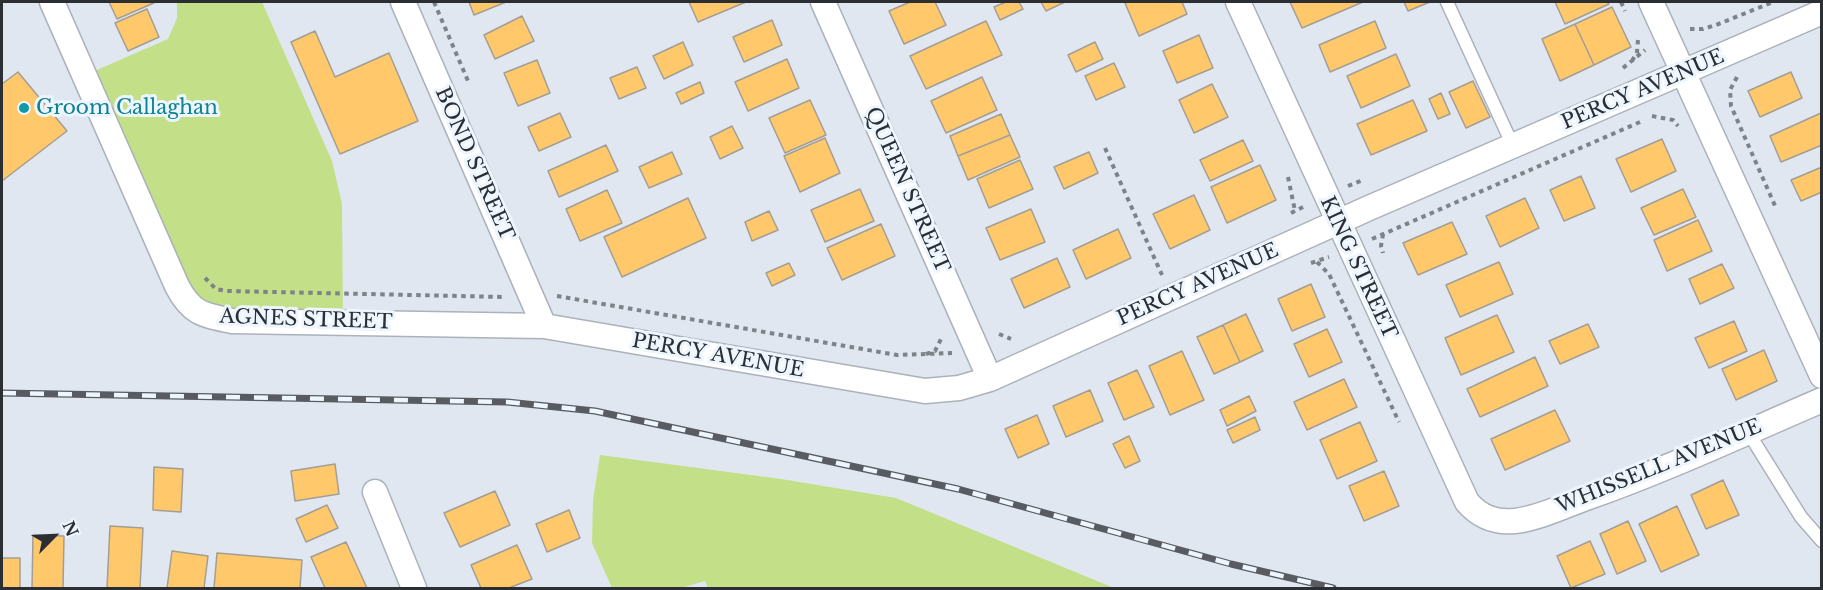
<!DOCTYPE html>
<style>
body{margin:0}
#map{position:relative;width:1823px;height:590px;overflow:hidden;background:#e0e7f0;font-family:"Libre Baskerville",serif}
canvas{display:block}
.frame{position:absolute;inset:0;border:3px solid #2b2e32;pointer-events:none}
.north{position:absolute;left:24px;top:506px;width:60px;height:60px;-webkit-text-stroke:4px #edf5fe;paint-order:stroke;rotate:66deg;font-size:16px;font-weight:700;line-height:24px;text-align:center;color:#2b2e32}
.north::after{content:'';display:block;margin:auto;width:21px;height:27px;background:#2b2e32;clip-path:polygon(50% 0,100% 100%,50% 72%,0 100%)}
</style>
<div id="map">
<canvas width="1823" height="590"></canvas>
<div class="frame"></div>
<div class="north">N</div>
</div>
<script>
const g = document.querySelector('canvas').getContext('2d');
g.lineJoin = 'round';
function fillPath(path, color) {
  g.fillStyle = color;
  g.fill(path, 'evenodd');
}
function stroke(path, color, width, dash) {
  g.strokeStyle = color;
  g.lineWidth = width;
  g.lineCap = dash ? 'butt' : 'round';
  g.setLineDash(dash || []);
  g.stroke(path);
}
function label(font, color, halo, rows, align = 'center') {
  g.font = font + ' "Libre Baskerville",serif';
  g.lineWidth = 6;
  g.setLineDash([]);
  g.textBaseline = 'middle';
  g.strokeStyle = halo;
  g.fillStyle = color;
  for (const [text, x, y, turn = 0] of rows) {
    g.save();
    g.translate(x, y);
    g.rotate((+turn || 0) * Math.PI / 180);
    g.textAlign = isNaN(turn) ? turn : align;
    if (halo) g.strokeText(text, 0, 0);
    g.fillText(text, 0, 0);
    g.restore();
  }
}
const green = new Path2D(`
 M177 2H262L332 161 342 204 343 324 185 307 83 76 168 39 177 18Z
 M600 455 781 479 896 498 1114 588H708L705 581 681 588H612L592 543 593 500Z`);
const building = new Path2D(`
 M109 2H156L117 19Z
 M469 2H506L474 15Z
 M689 2H746L698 22Z
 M910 2H935L946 25 904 44 889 11Z
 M1006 2H1019L1023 9 1000 20 994 7Z
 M1041 2H1065L1046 11Z
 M1128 2H1182L1187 14 1139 36 1125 3Z
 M1290 2H1363L1302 28Z
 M1404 2H1430L1408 11Z
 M1555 2H1607L1609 4 1565 24Z
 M1612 7 1631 47 1594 65 1575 24Z
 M147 9 159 37 128 51 115 23Z
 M522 16 534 41 495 59 484 35Z
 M772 20 782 45 744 62 733 37Z
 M986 21 1002 55 926 89 910 56Z
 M1375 21 1386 48 1330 72 1319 45Z
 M1575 24 1594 65 1560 81 1542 39Z
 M315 31 335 77 389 53 418 121 340 154 291 42Z
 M1199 35 1213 68 1177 83 1163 51Z
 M683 42 693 65 664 79 653 56Z
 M1095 42 1103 59 1076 72 1068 55Z
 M1396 54 1410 86 1361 108 1347 76Z
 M787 59 799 88 748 111 735 82Z
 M537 60 550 93 518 106 504 73Z
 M1114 63 1125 87 1096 100 1085 76Z
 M637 67 646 88 619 99 610 78Z
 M18 72 67 131 2 181V84Z
 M1791 72 1802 98 1760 117 1748 91Z
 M982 77 997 110 946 133 931 101Z
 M1473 81 1490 117 1466 128 1449 92Z
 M700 82 704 93 681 104 676 93Z
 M1212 84 1228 117 1194 133 1179 100Z
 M1441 93 1450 114 1438 119 1429 99Z
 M810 100 826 135 785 153 769 118Z
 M1413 100 1427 131 1371 155 1357 124Z
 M560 113 571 137 539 151 528 127Z
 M1821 113 1822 145 1781 162 1770 136Z
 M1001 114 1010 135 958 156 950 136Z
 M732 126 743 148 720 159 710 137Z
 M1010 135 1020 157 968 180 958 156Z
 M825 138 840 173 800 192 784 156Z
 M1662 139 1676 171 1631 192 1616 159Z
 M1243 140 1253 161 1210 181 1200 160Z
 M606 145 618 171 559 197 548 171Z
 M672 152 682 174 649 188 639 167Z
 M1089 152 1098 173 1064 189 1054 167Z
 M1020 160 1033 189 989 208 977 179Z
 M1260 165 1276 200 1227 223 1211 187Z
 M1822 167V192L1801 201 1791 180Z
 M1581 176 1595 208 1564 221 1550 190Z
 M860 189 874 221 825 242 811 210Z
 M1683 189 1696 217 1654 235 1641 208Z
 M607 190 622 223 580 241 566 209Z
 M1194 195 1210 230 1170 249 1153 214Z
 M688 198 706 238 622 277 604 237Z
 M1525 198 1539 228 1500 247 1486 216Z
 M1031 209 1045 242 1000 260 986 228Z
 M769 211 778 230 752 241 745 222Z
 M1698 220 1712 251 1667 271 1654 240Z
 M1452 222 1467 254 1418 275 1403 243Z
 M881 224 895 256 842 280 827 248Z
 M1118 229 1131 258 1086 279 1073 250Z
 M1057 258 1070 287 1024 308 1011 279Z
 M1499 262 1513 294 1460 317 1446 285Z
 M789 263 795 275 772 286 766 273Z
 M1722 264 1734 288 1700 304 1689 279Z
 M1311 284 1325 317 1292 331 1278 299Z
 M1246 314 1263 351 1240 362 1223 325Z
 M1497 315 1514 352 1461 375 1445 338Z
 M1734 321 1747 351 1709 368 1695 338Z
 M1588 324 1599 347 1560 364 1549 341Z
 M1223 325 1240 362 1214 374 1197 337Z
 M1327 329 1342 362 1309 377 1294 344Z
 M1764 350 1777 381 1736 400 1722 369Z
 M1182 351 1204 400 1170 415 1149 366Z
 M1535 357 1548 386 1480 417 1467 389Z
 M1137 370 1154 407 1124 420 1108 383Z
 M1344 379 1357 407 1307 430 1294 402Z
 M1090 390 1103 421 1066 437 1053 406Z
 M1249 396 1256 411 1227 426 1220 410Z
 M1555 410 1570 441 1505 470 1491 439Z
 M1037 415 1049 444 1018 458 1005 429Z
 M1255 417 1260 430 1233 443 1227 430Z
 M1360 422 1377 461 1337 479 1320 440Z
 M1129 436 1140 461 1125 468 1113 444Z
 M335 464 339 494 295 501 291 471Z
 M154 467 183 469 181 512 153 510Z
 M1384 471 1399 506 1364 521 1349 486Z
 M1723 480 1739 515 1706 529 1691 495Z
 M495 491 510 525 460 547 444 513Z
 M327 505 338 528 306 542 296 519Z
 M1677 506 1699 555 1661 572 1639 524Z
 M569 510 580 538 547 552 536 524Z
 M1628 521 1646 561 1617 574 1600 534Z
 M110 526 143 528 140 588H107Z
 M33 535 64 536 63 588H32Z
 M1590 541 1605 574 1571 588 1557 556Z
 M346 542 367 588H325L311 557Z
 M517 545 532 579 509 588H481L471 565Z
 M172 551 208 556 204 588H167Z
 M217 553 302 560 300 588H214Z
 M2 558H20V588H2Z`);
const path = new Path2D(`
 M434 2 468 81
 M1621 2 1625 11
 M1690 29H1703L1716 25 1773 2
 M1632 61 1637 52 1638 40
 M1623 68 1645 50
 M1737 77 1730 90 1731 106 1776 208
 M1652 116 1673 120 1678 126
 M1105 148 1162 275
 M1288 177 1295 211
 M1348 186 1363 180
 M1291 213 1305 206
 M1383 234 1381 246 1383 253
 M1372 239 1640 122
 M1317 262 1329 274 1399 422
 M1311 263 1329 257
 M205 278 216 289 227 291 505 297
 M557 296 897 355 952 353
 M999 334 1011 339
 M926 354 935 351 942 337`);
const service = new Path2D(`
 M1447 2 1513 146
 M1748 432 1801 517 1822 541`);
const minor = new Path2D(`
 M52 2 177 286C191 313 202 315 232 321L544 326 925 391 959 388 990 379 1369 208 1822 12
 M403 2 544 326
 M823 2 990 379
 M1238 2 1467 502C1480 517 1495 523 1515 521 1540 518 1566 505 1589 497 1668 469 1745 433 1822 400
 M1651 2 1822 376
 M375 492 414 588`);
const rail = new Path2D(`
 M2 393 507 402 595 411 958 489 1231 564 1333 588`);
const markers = [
 [24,108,6,"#0f9aa8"]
];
const streetNames = [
 ["PERCY AVENUE",1643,90,-23],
 ["BOND STREET",474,164,66],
 ["QUEEN STREET",907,190,66],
 ["KING STREET",1358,268,65],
 ["PERCY AVENUE",1198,285,-24],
 ["AGNES STREET",306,320,2],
 ["PERCY AVENUE",718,356,10],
 ["WHISSELL AVENUE",1659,467,-22]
];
const cultureNames = [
 ["Groom Callaghan",36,108]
];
fillPath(green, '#c3df88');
fillPath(building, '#ffc86b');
stroke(building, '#a39e95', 1.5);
stroke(service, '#abb2bb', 15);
stroke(minor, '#abb2bb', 27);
stroke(path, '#7e8289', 4, [4.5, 4.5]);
stroke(service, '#fff', 12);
stroke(minor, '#fff', 24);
stroke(rail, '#585c62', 7);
stroke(rail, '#edf5fe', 4.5, [14]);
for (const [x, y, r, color] of markers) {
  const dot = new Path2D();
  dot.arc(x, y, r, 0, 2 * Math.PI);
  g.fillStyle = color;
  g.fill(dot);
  stroke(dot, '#edf5fe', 2);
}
label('20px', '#2b2e32', '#edf5fe', streetNames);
label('20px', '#0d838f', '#edf5fe', cultureNames, 'left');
</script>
